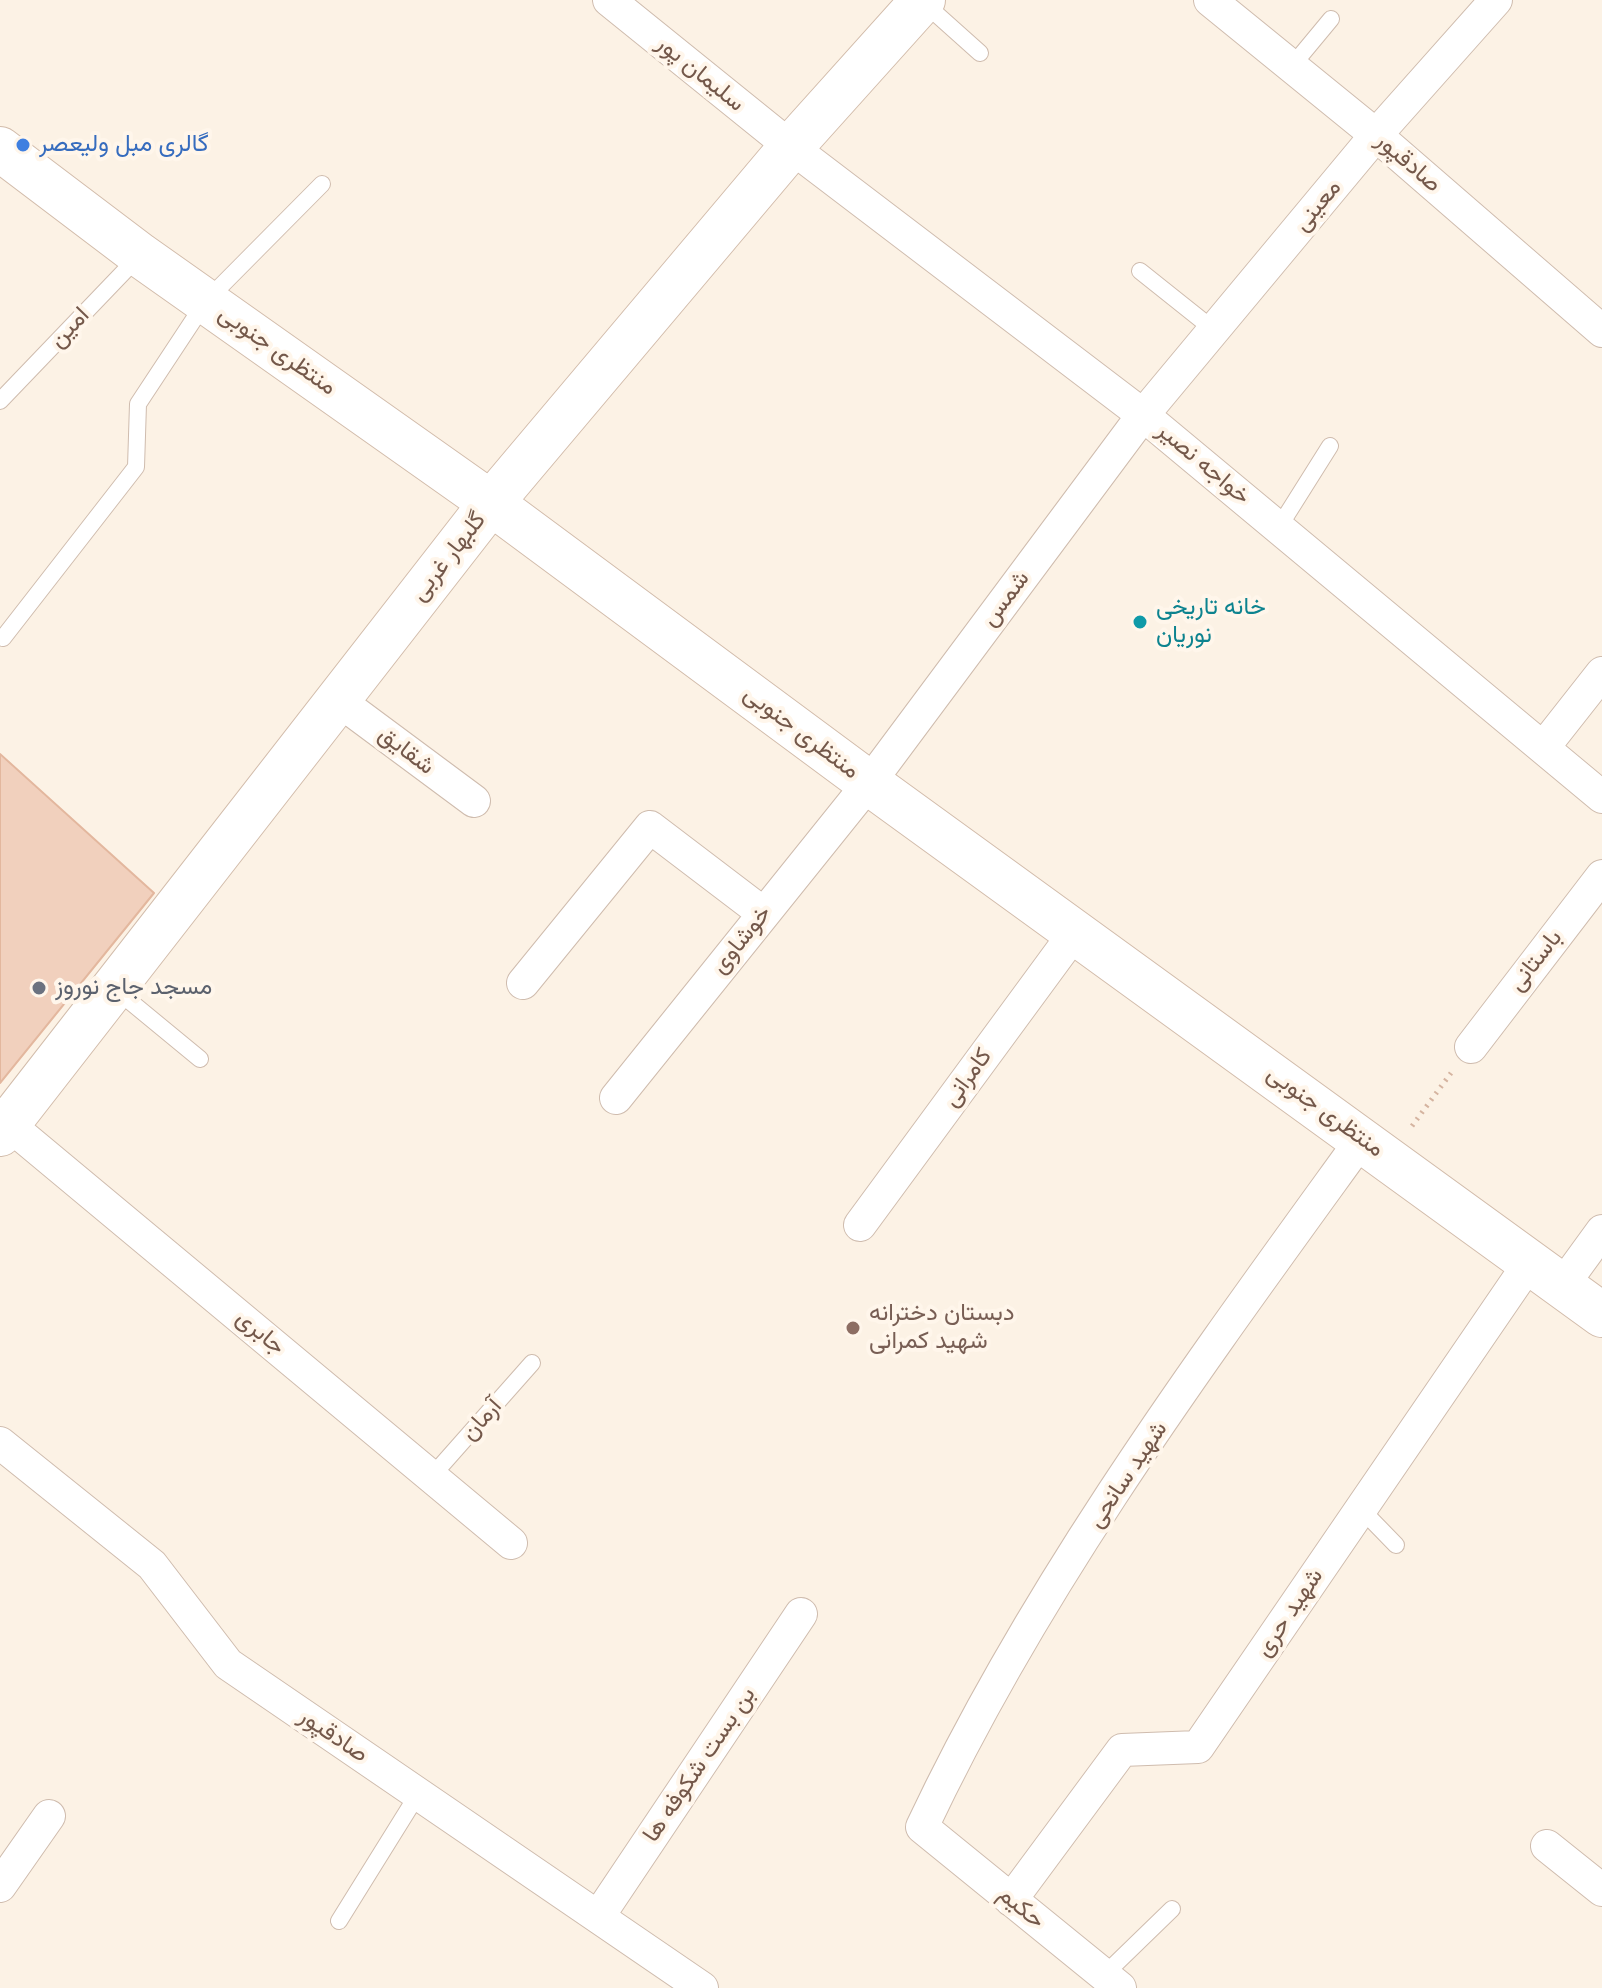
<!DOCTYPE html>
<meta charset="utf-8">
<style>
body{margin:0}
canvas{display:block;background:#fcf2e5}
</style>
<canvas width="1602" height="1988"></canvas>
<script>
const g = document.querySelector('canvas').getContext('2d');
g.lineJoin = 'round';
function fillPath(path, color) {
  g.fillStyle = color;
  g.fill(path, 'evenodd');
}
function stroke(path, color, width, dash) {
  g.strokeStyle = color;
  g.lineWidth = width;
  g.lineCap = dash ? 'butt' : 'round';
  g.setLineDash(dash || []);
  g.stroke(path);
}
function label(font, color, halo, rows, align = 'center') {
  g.font = font + ' "Varela Round",Vazirmatn,sans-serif';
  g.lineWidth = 8;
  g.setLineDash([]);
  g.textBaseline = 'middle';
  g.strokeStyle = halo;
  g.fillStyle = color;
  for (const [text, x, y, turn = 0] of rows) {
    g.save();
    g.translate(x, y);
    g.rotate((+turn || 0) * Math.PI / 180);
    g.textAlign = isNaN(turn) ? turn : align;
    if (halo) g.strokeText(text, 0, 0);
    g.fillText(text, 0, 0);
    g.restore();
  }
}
const building = new Path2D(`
 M0 754 154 893 0 1083Z`);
const path = new Path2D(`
 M1412 1126 1451 1073`);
const lane = new Path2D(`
 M923 2 980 53
 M1292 66 1331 19
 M1140 271 1214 330
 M0 401 140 255
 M1279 527 1330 446
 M3 638 136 467 138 404 206 301 322 184
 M115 989 200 1059
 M432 1476 532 1363
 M1361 1509 1396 1545
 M339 1921 418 1794
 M1104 1975 1172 1909`);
const street = new Path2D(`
 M609 0 791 147 1143 415 1602 797
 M1210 0 1376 135 1602 331
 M338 700 474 801
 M1543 748 1602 673
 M523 983 650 827 763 913
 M1471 1047 1602 876
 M616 1098 869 783 1143 415 1376 135 1496 0
 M8 1124 511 1543
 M860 1225 1076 931
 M1562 1286 1602 1231
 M0 1443 152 1565 228 1664 702 1988
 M1547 1846 1602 1890
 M0 1886 49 1816
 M1011 1900 1122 1750 1198 1747 1530 1262
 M598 1917 801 1614
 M1120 1988 922 1827C1038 1581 1203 1359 1362 1139`);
const secondary = new Path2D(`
 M0 149 140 255 491 503 869 783 1602 1315
 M0 1134 491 503 791 147 923 0`);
const markers = [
 [23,145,8,"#3f7fe0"],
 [1140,622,8,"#0f9aa8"],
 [39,988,8,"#6b7280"],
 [853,1328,8,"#8d6e63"]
];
const streetNames = [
 ["سلیمان پور",700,74,39],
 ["صادقپور",1408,163,41],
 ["معینی",1318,206,-50],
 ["امین",70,328,-46],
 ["منتظری جنوبی",277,351,35],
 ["خواجه نصیر",1203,464,40],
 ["گلبهار غربی",449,557,-52],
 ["شمس",1006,599,-53],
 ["منتظری جنوبی",801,733,37],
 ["شقایق",406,751,37],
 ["خوشاوی",742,940,-51],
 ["باستانی",1536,961,-52],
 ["کامرانی",968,1078,-54],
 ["منتظری جنوبی",1325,1112,36],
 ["جابری",260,1333,40],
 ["آرمان",482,1420,-48],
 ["شهید سانحی",1128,1475,-56],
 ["شهید حری",1290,1613,-56],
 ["صادقپور",333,1736,34],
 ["بن بست شکوفه ها",700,1765,-56],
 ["حکیم",1021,1908,39]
];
const shopNames = [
 ["گالری مبل ولیعصر",39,145]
];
const cultureNames = [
 ["خانه تاریخی",1156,608],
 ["نوریان",1156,636]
];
const worshipNames = [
 ["مسجد جاج نوروز",55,988]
];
const educationNames = [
 ["دبستان دخترانه",869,1314],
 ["شهید کمرانی",869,1342]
];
fillPath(building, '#f1d0bd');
stroke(building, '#e3b79e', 2);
stroke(lane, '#cfbcae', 18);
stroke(street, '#cfbcae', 34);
stroke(secondary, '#d2bcab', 46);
stroke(path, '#d5b4a0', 5, [2, 6]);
stroke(lane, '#fff', 16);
stroke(street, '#fff', 32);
stroke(secondary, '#fff', 44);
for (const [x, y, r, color] of markers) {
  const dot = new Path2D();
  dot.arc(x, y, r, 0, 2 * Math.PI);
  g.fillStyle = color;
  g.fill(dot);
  stroke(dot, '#fff6eb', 3);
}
label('24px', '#74584a', '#fff6eb', streetNames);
label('24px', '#366cbe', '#fff6eb', shopNames, 'left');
label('24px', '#0d838f', '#fff6eb', cultureNames, 'left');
label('24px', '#5b616d', '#fff6eb', worshipNames, 'left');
label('24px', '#785e54', '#fff6eb', educationNames, 'left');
</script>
